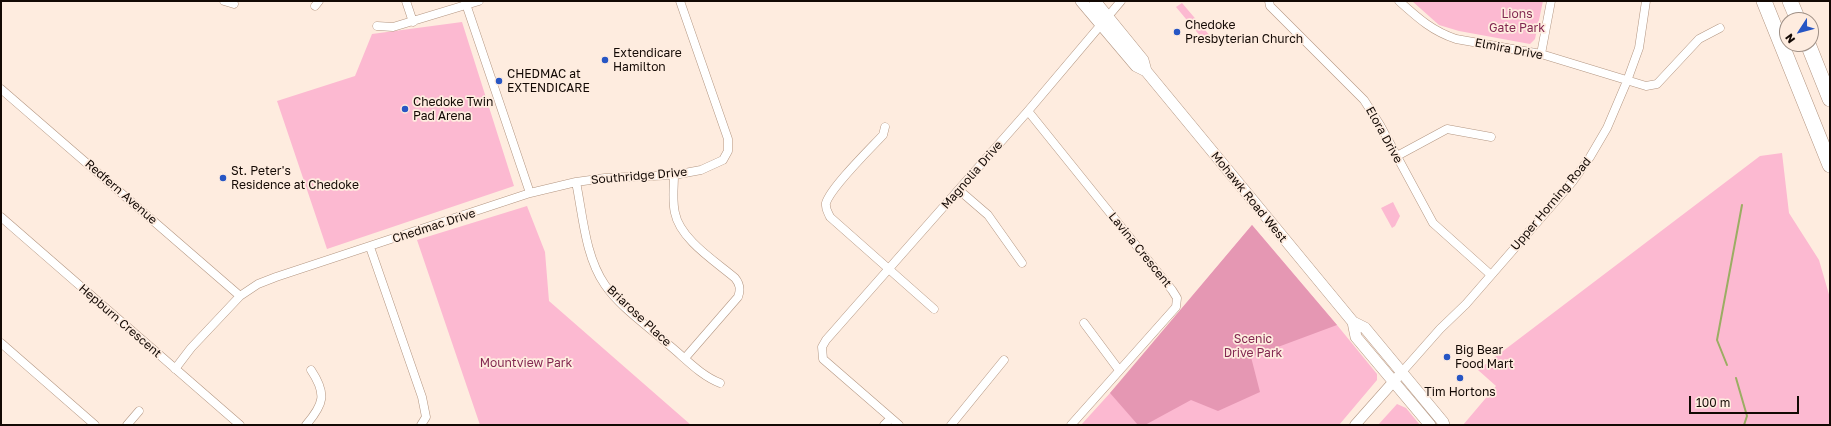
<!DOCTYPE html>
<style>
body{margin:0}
#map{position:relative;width:1831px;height:426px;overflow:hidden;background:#feecdf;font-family:"Golos Text",sans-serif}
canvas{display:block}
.frame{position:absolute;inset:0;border:2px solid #130904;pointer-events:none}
.north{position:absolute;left:1779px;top:12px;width:40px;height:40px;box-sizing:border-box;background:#feecdf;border:1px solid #a09187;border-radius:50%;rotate:234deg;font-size:11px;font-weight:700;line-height:16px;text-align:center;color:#130904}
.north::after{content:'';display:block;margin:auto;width:14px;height:18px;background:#2756c4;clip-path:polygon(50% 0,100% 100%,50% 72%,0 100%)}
.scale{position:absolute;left:1689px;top:396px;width:110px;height:18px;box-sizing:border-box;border:2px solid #130904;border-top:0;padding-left:5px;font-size:12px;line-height:14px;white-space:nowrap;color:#130904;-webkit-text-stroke:3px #feecdf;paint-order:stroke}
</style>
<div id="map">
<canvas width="1831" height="426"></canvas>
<div class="frame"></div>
<div class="north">N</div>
<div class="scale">100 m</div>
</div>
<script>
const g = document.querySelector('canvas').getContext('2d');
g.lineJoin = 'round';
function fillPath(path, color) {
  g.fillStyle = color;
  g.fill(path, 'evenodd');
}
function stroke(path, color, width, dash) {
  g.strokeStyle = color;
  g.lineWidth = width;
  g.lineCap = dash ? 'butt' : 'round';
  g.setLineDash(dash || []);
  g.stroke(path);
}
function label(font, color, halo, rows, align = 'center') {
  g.font = font + ' "Golos Text",sans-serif';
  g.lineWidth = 3.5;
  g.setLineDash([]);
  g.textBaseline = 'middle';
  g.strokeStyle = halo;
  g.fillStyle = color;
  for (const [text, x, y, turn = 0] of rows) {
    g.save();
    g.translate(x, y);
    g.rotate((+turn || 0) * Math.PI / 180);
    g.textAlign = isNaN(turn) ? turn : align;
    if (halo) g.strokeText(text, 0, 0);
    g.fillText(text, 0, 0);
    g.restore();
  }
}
const green = new Path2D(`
 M1412 1H1543L1535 39 1530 44 1459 31 1439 25Z
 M1182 3 1211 37 1206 43 1176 7Z
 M462 22 514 186 327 249 277 101 355 76 372 34Z
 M1782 153 1789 213 1819 260 1830 298V425H1463L1496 386 1478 370 1760 156Z
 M1393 202 1400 216 1395 226 1392 228 1381 208Z
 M527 206 545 252 549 301 691 425H480L417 240Z
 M1252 225 1337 325 1377 374V380L1339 425H1081L1131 370Z
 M1397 404 1406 408 1420 425H1378Z`);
const forest = new Path2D(`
 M1252 225 1337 325 1251 357 1260 392 1218 411 1191 400 1145 425H1138L1110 393Z`);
const stream = new Path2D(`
 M1727 365 1717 340 1742 205
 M1736 378 1747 416 1744 425`);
const minor = new Path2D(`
 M224 1 234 4
 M406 1 413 22
 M1269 1 1270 6 1364 100 1380 125 1433 223 1491 275
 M1399 1C1418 18 1432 31 1456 39L1541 54 1646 86 1657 84 1699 39 1720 28
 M315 6 319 1
 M377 26 393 27 479 1
 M1541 54 1551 1
 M1 89 240 296
 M1028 111 1172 290 1177 298 1176 307 1071 425
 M885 127 883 135C870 149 831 187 826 203 825 209 828 212 830 217L934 309
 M1397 156 1447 129 1491 137
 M674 175C674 187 672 201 675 213 680 239 715 261 735 278 740 284 741 289 738 297L685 358
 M576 182C583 216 585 256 605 285 621 308 648 326 669 345 685 358 701 376 720 383
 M959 190 988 215 1022 263
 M530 193 576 182 605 178 674 175 701 170 723 160 728 151V139L680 1
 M1 217 240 425
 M370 247 422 397 426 417 421 425
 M1084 323 1119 370
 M1 343 95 425
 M175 369 191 348 240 296 258 284 276 277 530 193 465 1
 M1402 372 1440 329 1466 304 1573 181 1590 157 1607 128 1627 81 1639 48 1646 1
 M127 425 139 411
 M306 425C324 404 327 394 311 370
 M884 425 891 418
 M899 425 823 359 822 347 826 340 1028 111 1121 1
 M951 425 1004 360`);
const tertiary = new Path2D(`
 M1355 425 1402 372`);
const secondary = new Path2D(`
 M1081 1 1136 66 1146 71 1353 322 1365 328 1443 422 1444 425
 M1095 1 1143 60 1146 71
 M1353 322 1356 337 1430 425`);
const motorway = new Path2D(`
 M1764 1 1830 165
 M1790 1 1798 20
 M1808 44 1830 99`);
const markers = [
 [1177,32,4,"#2756c4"],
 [605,60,4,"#2756c4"],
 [499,81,4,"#2756c4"],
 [405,109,4,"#2756c4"],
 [223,178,4,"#2756c4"],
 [1447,357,4,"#2756c4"],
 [1460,378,4,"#2756c4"]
];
const parkNames = [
 ["Lions",1517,14],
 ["Gate Park",1517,28],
 ["Scenic",1253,339],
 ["Drive Park",1253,353],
 ["Mountview Park",526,363]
];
const poiNames = [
 ["Chedoke",1185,25],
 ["Presbyterian Church",1185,39],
 ["Extendicare",613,53],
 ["Hamilton",613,67],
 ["CHEDMAC at",507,74],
 ["EXTENDICARE",507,88],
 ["Chedoke Twin",413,102],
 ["Pad Arena",413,116],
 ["St. Peter's",231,171],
 ["Residence at Chedoke",231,185],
 ["Big Bear",1455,350],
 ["Food Mart",1455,364],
 ["Tim Hortons",1460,392,"center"]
];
const streetNames = [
 ["Elmira Drive",1509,49,11],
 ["Elora Drive",1384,135,61],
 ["Magnolia Drive",972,175,-49],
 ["Southridge Drive",639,176,-5],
 ["Redfern Avenue",121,192,41],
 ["Mohawk Road West",1249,197,51],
 ["Upper Horning Road",1551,204,-50],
 ["Chedmac Drive",434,226,-18],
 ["Lavina Crescent",1140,250,51],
 ["Briarose Place",639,316,43],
 ["Hepburn Crescent",120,321,41]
];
fillPath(green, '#fcb9d1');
fillPath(forest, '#e597b3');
stroke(stream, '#9bad63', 2);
stroke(minor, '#b39682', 9);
stroke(tertiary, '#b39682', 11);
stroke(secondary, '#b39682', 12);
stroke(motorway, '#b39682', 16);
stroke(minor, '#fff', 8);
stroke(tertiary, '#fff', 10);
stroke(secondary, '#fff', 11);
stroke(motorway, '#fff', 15);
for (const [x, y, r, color] of markers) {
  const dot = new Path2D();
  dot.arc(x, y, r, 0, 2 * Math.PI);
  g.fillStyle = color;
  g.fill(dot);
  stroke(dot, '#feecdf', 1.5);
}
label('12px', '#832851', '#feecdf', parkNames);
label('12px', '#130904', '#feecdf', poiNames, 'left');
label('12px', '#130904', '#feecdf', streetNames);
</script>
